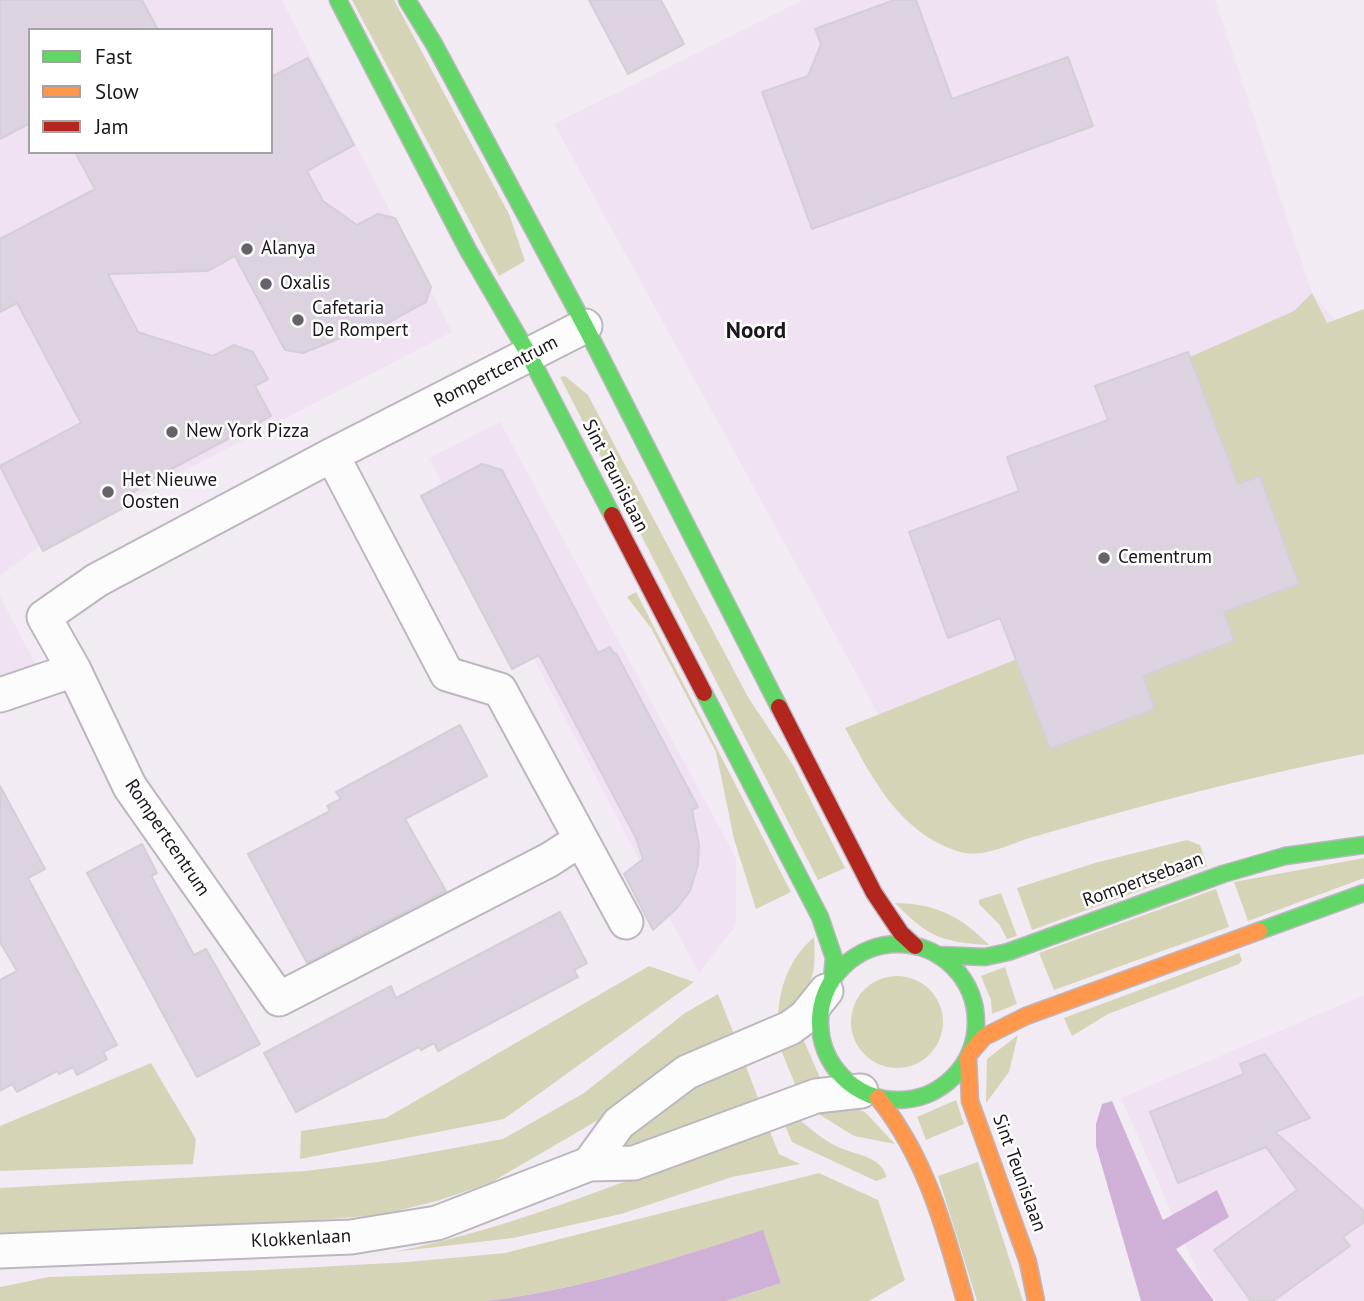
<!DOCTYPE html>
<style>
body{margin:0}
#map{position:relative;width:1364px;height:1301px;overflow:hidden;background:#f2ebf4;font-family:"PT Sans",sans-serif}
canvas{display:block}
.legend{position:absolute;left:28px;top:28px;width:245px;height:126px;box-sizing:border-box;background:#fff;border:2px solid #a4a2a5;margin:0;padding:9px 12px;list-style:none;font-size:21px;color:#1c171d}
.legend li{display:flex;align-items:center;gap:14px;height:35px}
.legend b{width:35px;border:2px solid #a4a2a5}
</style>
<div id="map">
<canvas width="1364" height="1301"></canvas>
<ul class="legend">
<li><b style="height:9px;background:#63d668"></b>Fast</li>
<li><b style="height:9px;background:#ff974d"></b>Slow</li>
<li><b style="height:9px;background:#b3261e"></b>Jam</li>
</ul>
</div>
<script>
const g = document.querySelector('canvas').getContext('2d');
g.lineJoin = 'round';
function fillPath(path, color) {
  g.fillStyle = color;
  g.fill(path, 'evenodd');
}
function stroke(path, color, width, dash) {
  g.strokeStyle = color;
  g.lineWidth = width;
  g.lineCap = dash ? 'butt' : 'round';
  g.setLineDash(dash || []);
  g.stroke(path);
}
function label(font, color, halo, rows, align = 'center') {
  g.font = font + ' "PT Sans",sans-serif';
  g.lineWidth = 5;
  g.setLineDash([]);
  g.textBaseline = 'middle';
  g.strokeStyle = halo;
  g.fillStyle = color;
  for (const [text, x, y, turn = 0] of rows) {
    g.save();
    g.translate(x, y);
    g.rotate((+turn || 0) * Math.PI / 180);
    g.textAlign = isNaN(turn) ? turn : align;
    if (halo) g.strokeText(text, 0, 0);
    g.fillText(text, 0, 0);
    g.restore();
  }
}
const built = new Path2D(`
 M0 0H282L452 332 41 545 0 576ZM30 30H271V152H30Z
 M803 0H1215L1312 293 1364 353V717L935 817 554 124Z
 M500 422 736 858V925L699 974 429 458Z
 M0 596 40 673 0 695Z
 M1364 995V1301H1216L1203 1284 1121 1098Z`);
const green = new Path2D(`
 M352 0H394L509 214 525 261 499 276Z
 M1312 293 1327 323 1364 309V754C1252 776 1142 805 1033 837 1008 844 983 860 957 851 899 832 872 778 845 728L1017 659 1050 749 1155 709 1143 676 1234 642 1224 612 1299 583 1260 477 1225 489 1226 454 1190 357 1294 311Z
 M565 376 588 395 748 697 793 765 845 868 818 880 560 377Z
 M636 592 791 892 756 909 734 839 716 752 651 628 627 597Z
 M1187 840 1200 845 1207 866 1032 930 1017 888 1095 863Z
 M1364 858V878L1248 921 1234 882Z
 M1216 889 1229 927 1054 990 1039 953Z
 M1001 893 1017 936 1007 939 999 924 979 904V900Z
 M895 903C935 903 962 917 989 945 941 942 928 937 895 903Z
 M814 937C817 979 811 992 778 1019 779 987 789 959 814 937Z
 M1239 953 1242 960 1239 964 1108 1014 1072 1036 1064 1018Z
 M649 966 694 982 504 1119 300 1159 301 1131 386 1118Z
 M1005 967 1017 1004 992 1014 991 1000 981 976Z
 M851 1022a46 46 0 1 1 92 0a46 46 0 1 1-92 0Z
 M718 994 734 1034 605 1116 490 1183 437 1201 380 1215 306 1221 0 1233V1188L305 1171 378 1162 503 1139 584 1093 685 1013Z
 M1018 1035 1009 1072 986 1103 987 1059Z
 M804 1041 821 1080 797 1089 781 1050Z
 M151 1063 196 1139 193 1164 0 1171V1126Z
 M745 1064 760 1103 634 1150 624 1147 626 1137 690 1089Z
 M956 1100 964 1124 926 1140 917 1117Z
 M850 1107 865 1112 895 1144 854 1136 814 1111Z
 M797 1118C810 1128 823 1140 838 1147 858 1156 879 1155 887 1177L876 1181 792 1142 784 1123Z
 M768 1127 779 1154 800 1164 732 1177 621 1214 513 1238 393 1252C522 1227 645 1172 768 1127Z
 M978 1162 1023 1301H977L938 1176Z
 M819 1173 878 1200 905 1280 869 1301H726L781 1283 763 1231C672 1259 581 1290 486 1301H0V1287L49 1277 263 1270 408 1262 505 1253Z`);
const water = new Path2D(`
 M1112 1101 1163 1220 1217 1190 1229 1217 1176 1249 1214 1301H1141L1096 1146V1124L1102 1104Z
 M763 1230 781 1283 726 1301H486C581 1290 673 1259 763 1230Z`);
const building = new Path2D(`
 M0 0H142L158 30H30V123L0 139Z
 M589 0H661L684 44 628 74Z
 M894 0H916L952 99 1068 57 1093 126 812 229 762 92 808 76 821 44 815 29Z
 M308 58 354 145 307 171 323 201 357 225 378 214 395 218 431 287 426 302 367 334 363 329 303 353 285 350 235 256 208 271 108 274 138 332 213 356 234 345 253 352 268 379 255 386 271 416 147 482 124 500 127 506 43 551 0 466 81 423 17 303 0 312V239L95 189 75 152H271V77Z
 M1188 352 1238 484 1260 476 1299 584 1224 612 1234 641 1143 676 1155 709 1050 749 1000 618 948 638 909 532 1019 491 1007 457 1108 420 1095 386Z
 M482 464 502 470 598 653 610 647 614 654 616 653 698 807 692 810 699 845 698 865 690 891 677 908 653 930 624 874 643 859 636 838 539 655 512 669 421 496Z
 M460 725 487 776 405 819 446 891 307 963 248 854 330 811 327 806 341 799 336 792Z
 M0 786 45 869 28 878 117 1045 103 1052 107 1059 77 1075 73 1067 59 1074 57 1071 17 1092 12 1084 0 1091V980L17 971 0 942Z
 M142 844 157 873 151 876 194 955 206 949 260 1044 197 1077 87 873Z
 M560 912 587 963 574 970 578 977 438 1051 434 1043 421 1050 419 1047 296 1112 264 1053 391 986 396 998Z
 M1265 1054 1310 1118 1275 1132 1364 1211V1222L1343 1237 1350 1246 1273 1301H1251L1214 1250 1297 1190 1266 1147 1178 1183 1150 1112 1244 1074 1240 1064Z`);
const street = new Path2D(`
 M332 455 447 674 500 690 626 922
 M0 695 74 670
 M580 840 549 860 279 999 130 787 74 670 44 617 97 580 332 455 585 326
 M589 1164 619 1123 687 1072 790 1028 805 1017 826 991
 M0 1251 351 1237 437 1223 589 1164 634 1163 816 1096 861 1091`);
const fast = new Path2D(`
 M338 0 468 250 529 355 612 515
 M407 0 434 44 585 326 779 707
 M704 693 820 917 834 958 832 979
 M1259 931 1364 893
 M820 1022a78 78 0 1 1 156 0a78 78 0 1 1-156 0Z
 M939 955 985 957 1008 952 1223 874 1285 856 1364 845`);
const slow = new Path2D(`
 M971 1052 984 1037 1026 1016 1259 931
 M968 1058 970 1101 1028 1262 1036 1301
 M878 1098C926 1157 945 1229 965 1301`);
const jam = new Path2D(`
 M612 515 704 693
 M779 707 874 893 901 933 915 946`);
const markers = [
 [247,249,7,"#676168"],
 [266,284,7,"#676168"],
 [298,320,7,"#676168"],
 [172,432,7,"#676168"],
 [108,492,7,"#676168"],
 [1104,558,7,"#676168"]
];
const poiNames = [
 ["Alanya",261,249],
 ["Oxalis",280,284],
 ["Cafetaria",312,309],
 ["De Rompert",312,331],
 ["New York Pizza",186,432],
 ["Het Nieuwe",122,481],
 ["Oosten",122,503],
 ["Cementrum",1118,558]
];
const streetNames = [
 ["Rompertcentrum",496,372,-27],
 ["Sint Teunislaan",615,476,63],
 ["Rompertcentrum",167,838,56],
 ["Rompertsebaan",1143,880,-20],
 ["Sint Teunislaan",1019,1173,70],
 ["Klokkenlaan",301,1239,-3]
];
const quarterNames = [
 ["Noord",756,331]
];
fillPath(built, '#f0e2f3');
fillPath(green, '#d6d4b7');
fillPath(water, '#cfb1d7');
fillPath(building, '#ddd2e0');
stroke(building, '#d4ced6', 2);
stroke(street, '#bcb7be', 37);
stroke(fast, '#bcb7be', 19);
stroke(slow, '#bcb7be', 19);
stroke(jam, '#bcb7be', 19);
stroke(street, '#fdfcfd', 33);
stroke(fast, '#63d668', 16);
stroke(slow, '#ff974d', 16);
stroke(jam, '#b3261e', 16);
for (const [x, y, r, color] of markers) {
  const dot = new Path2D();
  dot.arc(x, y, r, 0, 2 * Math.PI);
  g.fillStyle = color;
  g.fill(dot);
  stroke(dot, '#fff', 2.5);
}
label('19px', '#1c171d', '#fff', poiNames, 'left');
label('19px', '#1c171d', '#fff', streetNames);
label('bold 23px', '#1c171d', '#fff', quarterNames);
</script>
